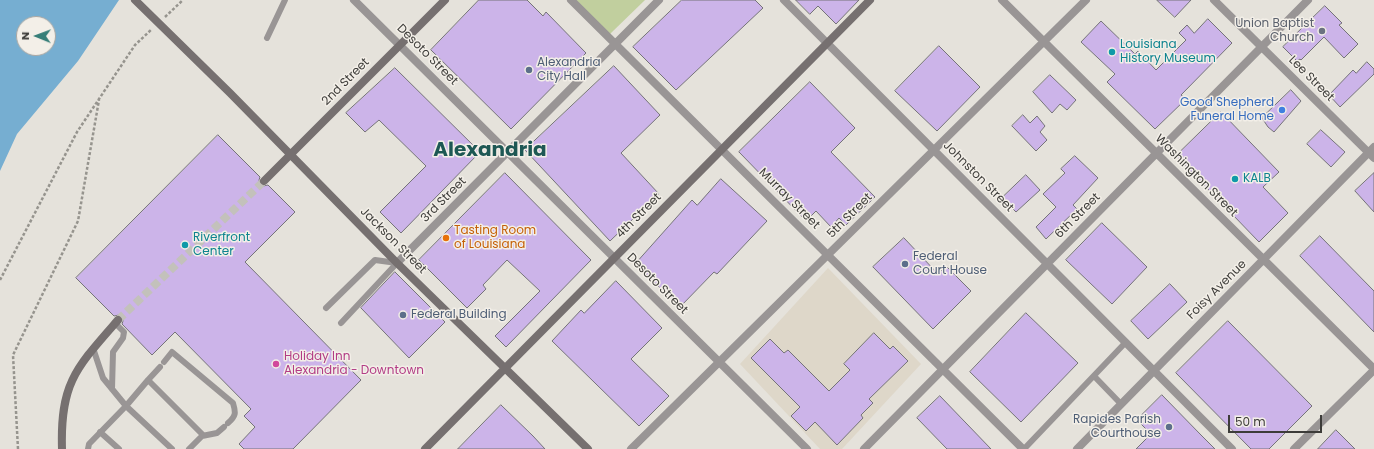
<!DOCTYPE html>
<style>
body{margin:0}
#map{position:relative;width:1374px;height:449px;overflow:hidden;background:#e5e2db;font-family:Poppins,sans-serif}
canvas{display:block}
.north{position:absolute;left:16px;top:16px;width:40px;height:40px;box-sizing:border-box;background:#f3efe8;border:1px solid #aaa7a2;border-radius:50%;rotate:271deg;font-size:11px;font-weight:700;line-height:16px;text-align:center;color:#3d3c39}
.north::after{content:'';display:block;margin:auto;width:14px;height:18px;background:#367e78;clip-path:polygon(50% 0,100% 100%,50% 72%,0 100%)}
.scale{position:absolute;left:1228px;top:415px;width:94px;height:18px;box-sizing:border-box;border:2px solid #3d3c39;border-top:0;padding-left:5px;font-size:12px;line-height:14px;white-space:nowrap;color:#3d3c39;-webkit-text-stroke:3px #f3efe8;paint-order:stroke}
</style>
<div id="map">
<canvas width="1374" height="449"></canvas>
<div class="north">N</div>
<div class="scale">50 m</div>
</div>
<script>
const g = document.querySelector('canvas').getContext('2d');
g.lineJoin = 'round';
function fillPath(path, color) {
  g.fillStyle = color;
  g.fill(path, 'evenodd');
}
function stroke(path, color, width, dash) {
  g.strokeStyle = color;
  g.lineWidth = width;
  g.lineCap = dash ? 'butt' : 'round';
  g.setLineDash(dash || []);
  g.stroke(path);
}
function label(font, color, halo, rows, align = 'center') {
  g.font = font + ' Poppins,sans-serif';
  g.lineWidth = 3;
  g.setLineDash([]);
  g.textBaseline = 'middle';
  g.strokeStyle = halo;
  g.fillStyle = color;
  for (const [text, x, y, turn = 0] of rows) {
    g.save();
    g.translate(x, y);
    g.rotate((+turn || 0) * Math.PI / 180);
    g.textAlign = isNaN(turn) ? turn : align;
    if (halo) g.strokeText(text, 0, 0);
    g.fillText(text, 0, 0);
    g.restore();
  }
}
const built = new Path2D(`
 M828 268 921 364 842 449H820L740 364Z`);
const green = new Path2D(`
 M575 0H645L610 34Z`);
const water = new Path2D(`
 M0 0H119L78 61 17 134 0 171ZM24 24H48V48H24Z`);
const building = new Path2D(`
 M479 0H527L543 16 546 12 586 53 511 129 431 50Z
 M682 0H755L763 8 676 90 633 47Z
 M796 0H859L836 24 818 6 810 14Z
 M1157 0H1191L1175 17Z
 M1325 6 1342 23 1339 25 1358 44 1344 58 1324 37 1301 60 1300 59 1297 61 1283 47Z
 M1208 19 1232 43 1181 95 1186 99 1155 129 1107 82 1115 74 1081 42 1101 21 1135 54 1138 51 1156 70 1186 40 1179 33 1187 25 1194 33Z
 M939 46 980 87 937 131 895 91Z
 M1367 62 1374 69V74L1340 107 1329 95 1353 70 1356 73Z
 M614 66 660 115 621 153 659 194 610 241 525 150Z
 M395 68 480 152 401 233 380 212 426 166 379 120 365 132 346 113Z
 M1050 75 1076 100 1067 110 1060 104 1052 113 1033 92Z
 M810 82 855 128 831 152 875 197 846 225 839 218 831 227 816 211 806 221 739 152Z
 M1291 90 1301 101 1274 132 1268 127 1262 118Z
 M1221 112 1279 172 1263 187 1288 213 1259 242 1176 156Z
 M1023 115 1030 123 1037 116 1045 126 1040 132 1047 140 1036 151 1012 126Z
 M1321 130 1345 152 1331 167 1307 144Z
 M218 135 260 177 259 180 260 185 263 186 268 185 295 212 245 262 361 380 293 449H244L239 444 255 427 244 416 251 409 175 332 152 355 122 324 123 321 122 316 119 315 114 316 76 278Z
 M1075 156 1098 178 1073 205 1077 209 1046 239 1036 227 1056 207 1043 194 1065 173 1061 169Z
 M505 173 591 260 506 347 495 336 540 291 507 260 483 285 486 289 467 308 419 260Z
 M1374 173V212L1355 191Z
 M1026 175 1040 190 1016 212 1002 198Z
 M721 179 767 221 717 274 714 272 680 307 635 264 692 200 697 205Z
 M1102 223 1147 267 1112 304 1066 260Z
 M1320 236 1374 291V332L1300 256Z
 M904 238 938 274 946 266 971 291 933 329 873 267Z
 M395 272 445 322 409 358 361 308Z
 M616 281 662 328 631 359 669 396 639 426 552 341 581 310 584 313Z
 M1170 284 1187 302 1148 339 1131 321Z
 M1026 313 1078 363 1021 422 970 372Z
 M1228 321 1312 406 1269 449H1251L1176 373Z
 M874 333 890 349 893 346 908 361 869 399 873 403 861 415 863 418 837 445 815 422 806 431 791 416 800 407 751 358 770 339 784 353 788 350 829 391 850 370 844 364Z
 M1162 395 1201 435 1215 449H1136L1151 434 1137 420Z
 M940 396 991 449H947L917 418Z
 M501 405 533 436 545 449H458Z
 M1336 430 1355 449H1318Z`);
const secondaryTunnel = new Path2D(`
 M118 320 264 181`);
const path = new Path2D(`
 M165 17 183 0
 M0 280 77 132 135 45 152 29
 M18 449 13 355 78 221 99 100`);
const service = new Path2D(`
 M267 38 285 0
 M326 308 375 260 397 263
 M341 323 397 263
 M93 348 103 378 126 406 172 449
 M164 362 172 352 233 403C236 413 236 416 228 423
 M1094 376 1121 404
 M148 380 160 367
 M112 389 113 352 123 338 124 332 115 323
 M100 432 119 449
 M202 436 217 433 224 427
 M88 449 89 444 126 406 148 380 203 435 189 449
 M1024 449 1126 342`);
const minor = new Path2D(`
 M354 0 807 449
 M571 0 1023 449
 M784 0 1232 449
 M1002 0 1374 369
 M1214 0 1374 158
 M397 263 659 0
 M631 449 1086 0
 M864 449 1308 0
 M1077 449 1374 147
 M1294 449 1374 370`);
const secondary = new Path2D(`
 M135 0 230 93 397 263 588 449
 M264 181 445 0
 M62 449C60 383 76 368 118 320
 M425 449 870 0`);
const markers = [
 [1322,31,4,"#6b7280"],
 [1112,52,4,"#0f9aa8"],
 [529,70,4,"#5c6f8a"],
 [1282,110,4,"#3f7fe0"],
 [1235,179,4,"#0f9aa8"],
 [446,238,4,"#e8710a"],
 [185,245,4,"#0f9aa8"],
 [905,264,4,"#5c6f8a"],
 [403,315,4,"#5c6f8a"],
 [276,364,4,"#d1479c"],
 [1169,427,4,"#5c6f8a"]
];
const worshipNames = [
 ["Union Baptist",1314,24],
 ["Church",1314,38]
];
const cultureNames = [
 ["Louisiana",1120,45],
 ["History Museum",1120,59],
 ["KALB",1243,179],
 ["Riverfront",193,238],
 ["Center",193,252]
];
const streetNames = [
 ["Desoto Street",427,55,45],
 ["Lee Street",1311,79,45],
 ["2nd Street",346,82,-45],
 ["Washington Street",1196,176,45],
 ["Johnston Street",978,177,45],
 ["Murray Street",789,199,45],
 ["3rd Street",444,200,-45],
 ["4th Street",639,216,-45],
 ["5th Street",850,216,-45],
 ["6th Street",1078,216,-45],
 ["Jackson Street",393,241,45],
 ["Desoto Street",657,284,45],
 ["Foisy Avenue",1217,290,-45]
];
const serviceNames = [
 ["Alexandria",537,63],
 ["City Hall",537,77],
 ["Federal",913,257],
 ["Court House",913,271],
 ["Federal Building",411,315],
 ["Rapides Parish",1161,420,"right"],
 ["Courthouse",1161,434,"right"]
];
const shopNames = [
 ["Good Shepherd",1274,103],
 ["Funeral Home",1274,117]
];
const foodNames = [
 ["Tasting Room",454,231],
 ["of Louisiana",454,245]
];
const hotelNames = [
 ["Holiday Inn",284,357],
 ["Alexandria - Downtown",284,371]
];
const townNames = [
 ["Alexandria",490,151]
];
fillPath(built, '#ded7c9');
fillPath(green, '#c1cf9e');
fillPath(water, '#76aed1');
fillPath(building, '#ccb4e9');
stroke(building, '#757379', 1);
stroke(secondaryTunnel, '#c3c1bb', 8, [8, 4]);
stroke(path, '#96948e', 2.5, [3, 2]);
stroke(service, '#999595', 6);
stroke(minor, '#999595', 8);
stroke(secondary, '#767070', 8);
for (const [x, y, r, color] of markers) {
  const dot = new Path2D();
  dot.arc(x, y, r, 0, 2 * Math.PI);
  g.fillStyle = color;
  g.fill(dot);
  stroke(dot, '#f3efe8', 1.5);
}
label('12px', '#5b616d', '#f3efe8', worshipNames, 'right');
label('12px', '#0d838f', '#f3efe8', cultureNames, 'left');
label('12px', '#3d3c39', '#f3efe8', streetNames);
label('12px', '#4e5e75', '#f3efe8', serviceNames, 'left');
label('12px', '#366cbe', '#f3efe8', shopNames, 'right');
label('12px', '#c56008', '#f3efe8', foodNames, 'left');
label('12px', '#b23c85', '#f3efe8', hotelNames, 'left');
label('bold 20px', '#1e5854', '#f3efe8', townNames);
</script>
